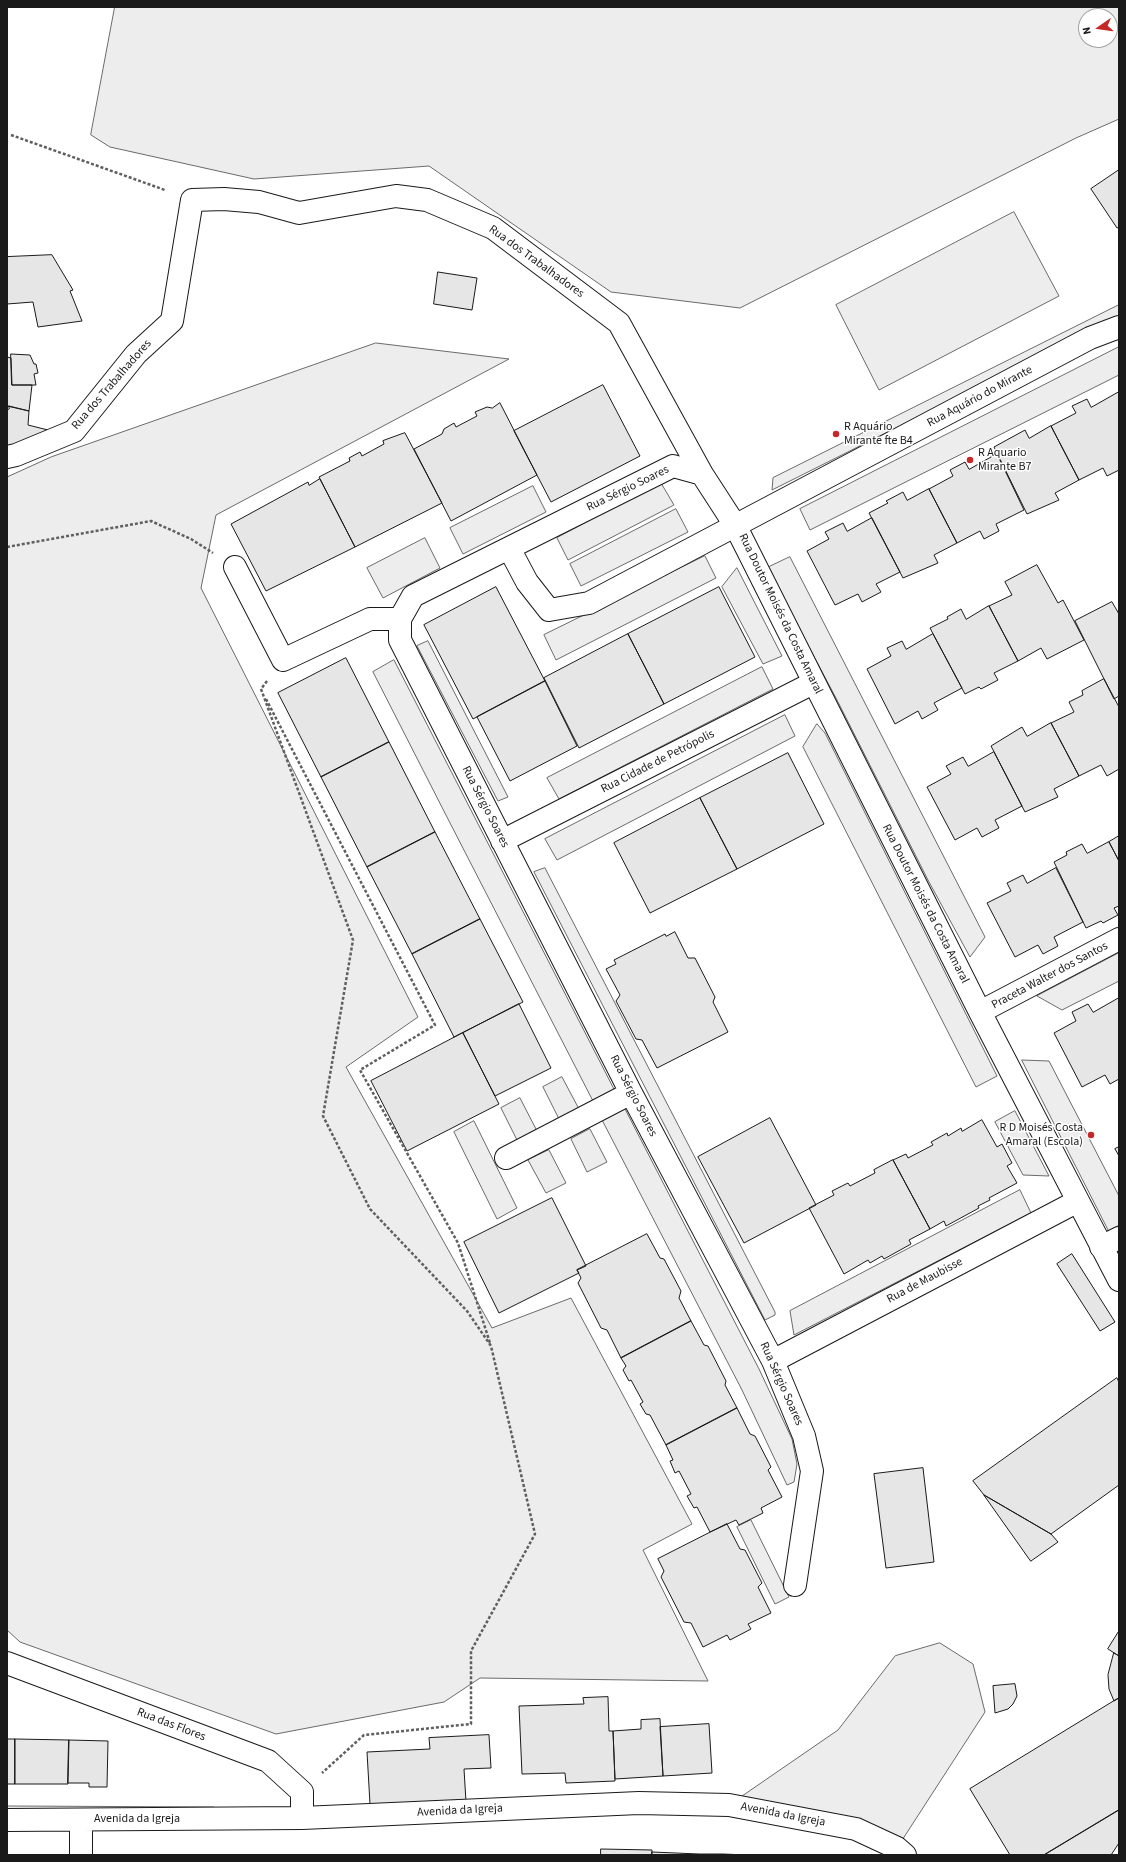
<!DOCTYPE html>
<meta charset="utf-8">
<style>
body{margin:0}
#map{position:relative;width:1126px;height:1862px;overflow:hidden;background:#fff;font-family:"Source Sans 3",sans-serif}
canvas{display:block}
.frame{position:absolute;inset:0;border:8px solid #1a1a1a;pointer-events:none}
.north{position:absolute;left:1078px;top:8px;width:40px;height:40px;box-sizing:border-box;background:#fff;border:1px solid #a3a3a3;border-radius:50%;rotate:257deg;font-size:11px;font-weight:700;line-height:16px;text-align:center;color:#1a1a1a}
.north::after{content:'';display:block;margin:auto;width:14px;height:18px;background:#c62828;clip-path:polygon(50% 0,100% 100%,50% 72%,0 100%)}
</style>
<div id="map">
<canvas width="1126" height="1862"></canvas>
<div class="frame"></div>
<div class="north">N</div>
</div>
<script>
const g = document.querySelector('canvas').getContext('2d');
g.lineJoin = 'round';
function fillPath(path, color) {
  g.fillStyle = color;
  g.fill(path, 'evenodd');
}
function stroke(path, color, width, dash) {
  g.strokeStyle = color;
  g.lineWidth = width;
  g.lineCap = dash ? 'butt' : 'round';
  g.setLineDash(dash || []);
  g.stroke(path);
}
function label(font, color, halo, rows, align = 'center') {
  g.font = font + ' "Source Sans 3",sans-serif';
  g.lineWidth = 3;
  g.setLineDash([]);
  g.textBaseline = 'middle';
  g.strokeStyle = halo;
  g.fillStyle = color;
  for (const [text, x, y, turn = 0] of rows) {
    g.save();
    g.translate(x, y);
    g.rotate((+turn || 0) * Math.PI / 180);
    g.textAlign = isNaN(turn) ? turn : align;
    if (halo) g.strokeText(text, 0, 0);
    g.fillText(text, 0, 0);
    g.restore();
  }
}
const built = new Path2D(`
 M115 7H1119V119L1076 138 740 308 611 292 429 166 254 179 110 147 91 135ZM1086 16H1110V40H1086Z
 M1014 212 1059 296 879 390 836 305Z
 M1119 305V316L772 490 773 478Z
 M376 343 509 359 216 515 201 588 418 1017 346 1067 492 1328 571 1298 692 1524 643 1550 708 1681 480 1678 444 1702 276 1734 20 1642 7 1630V477L51 457Z
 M1119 347V375L810 530 800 509Z
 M661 483 674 505 568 560 557 538Z
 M533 486 546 512 463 554 450 528Z
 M676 509 688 532 581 586 570 564Z
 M425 538 440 568 383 598 367 568Z
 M705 556 716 578 556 660 544 635Z
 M790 557 985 937 970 957 929 882 837 700 767 568Z
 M737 568 782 656 763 664 722 587Z
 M428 641 508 797 498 801 417 646Z
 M394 660 616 1093 594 1103 449 821 373 672Z
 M762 667 773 689 559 799 547 778Z
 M785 715 795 736 557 860 545 839Z
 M817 724 825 733 997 1076 976 1087 803 747Z
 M545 868 775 1312V1315L765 1320 534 872Z
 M1119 953V981L1062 1010 1037 996Z
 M1022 1060 1049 1061 1119 1196V1225L1109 1231Z
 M562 1077 579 1109 559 1119 543 1087Z
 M520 1098 537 1131 517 1140 501 1108Z
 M624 1107 759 1369 792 1439 797 1464 794 1482 787 1485 742 1390 601 1118Z
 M1015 1111 1049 1176 1023 1175 995 1122Z
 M474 1121 517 1208 497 1219 454 1132Z
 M590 1129 607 1162 587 1172 571 1139Z
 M549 1150 566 1183 546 1193 528 1160Z
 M1020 1190 1031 1213 794 1335 790 1311Z
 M751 1520 789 1597 775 1604 737 1527Z
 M940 1643 973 1664 985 1712 897 1848 729 1805 838 1730 895 1656Z
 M7 1806 214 1807V1818H7Z`);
const building = new Path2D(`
 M1119 170V227L1117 228 1091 189Z
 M52 255 73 290 70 291 82 321 38 327 33 302 7 304V257Z
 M438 272 477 278 472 310 434 304Z
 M11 354 30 355 34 364H36L38 373 34 374 36 385H12Z
 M7 357 11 358 12 385H32L29 411 7 406Z
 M603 385 640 456 551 502 514 431Z
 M1119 392V470L1107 476 1103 468 1079 480 1051 426 1076 413 1072 406 1087 399 1091 407Z
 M500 403 537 475 451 521 414 449 442 434 444 429 454 423 456 427 477 416 475 412 487 407 492 408Z
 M9 406 29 411 28 425 48 430 49 432 7 448V410L9 409Z
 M1051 426 1079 480 1055 493 1059 500 1027 514 994 447 1025 430 1029 438Z
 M405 433 442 503 355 547 319 477 350 461 349 458 360 452 362 456 384 444 383 441Z
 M997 454 1024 510 996 524 999 531 984 539 980 531 957 543 929 489 953 476 950 470 965 462 969 469Z
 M320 479 355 547 266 591 231 524 308 482 309 485Z
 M929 489 957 543 934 555 938 563 903 578 869 513 888 503 886 501 903 492 907 500Z
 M872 518 900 572 876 584 881 592 862 602 858 594 835 605 807 551 829 539 825 532 843 523 847 531Z
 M1037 565 1058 603 1063 600 1084 640 1047 659 1041 648 1018 661 989 606 1012 595 1005 582Z
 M496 587 545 681 473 719 424 625Z
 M719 587 755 657 664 704 628 634Z
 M1112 602 1119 614V696L1114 699 1075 621Z
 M989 606 1018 661 994 673 998 680 981 689 979 687 965 694 930 628 948 619 947 617 961 609 966 619Z
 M628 634 664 704 579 748 544 678Z
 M933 634 962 688 934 703 938 710 922 719 918 711 895 724 867 669 891 656 887 648 902 641 906 649Z
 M346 658 389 742 321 777 278 693Z
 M1104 679 1119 707V769L1107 776 1101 765 1079 776 1051 723 1074 712 1069 702 1083 695 1082 691Z
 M545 681 577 746 510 781 477 717Z
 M1051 723 1079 776 1054 789 1058 797 1025 812 991 746 1022 727 1027 736Z
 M389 742 435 832 367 867 321 777Z
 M994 752 1022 806 995 820 999 828 982 837 977 828 955 840 927 787 951 774 946 766 963 757 968 766Z
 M788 753 824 824 737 869 700 798Z
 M700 798 737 869 650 913 614 843Z
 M435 832 480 919 412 954 367 867Z
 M1119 836V861L1109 842Z
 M1109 842 1119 861V906L1114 908 1118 915 1103 923 1101 921 1086 928 1054 862 1067 855 1066 852 1082 844 1087 853Z
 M1056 868 1083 922 1054 937 1058 946 1043 954 1038 945 1015 957 987 903 1011 891 1007 883 1023 875 1027 883Z
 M480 919 523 1002 454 1037 412 954Z
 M675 932 688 958H695L715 997 713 1002 728 1032 657 1068 642 1040 636 1039 616 1001 620 995 606 969 616 964 614 960 665 934 666 936Z
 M1119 998V1079L1110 1084 1105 1075 1082 1087 1054 1033 1076 1021 1072 1012 1088 1004 1093 1012Z
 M519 1004 551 1068 495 1096 463 1033Z
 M463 1033 499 1104 407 1151 371 1081Z
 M770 1118 816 1205 744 1243 698 1157Z
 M982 1120 997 1147 1002 1144 1012 1163 1007 1166 1017 1183 989 1198 990 1200 978 1206 979 1208 946 1226 944 1221 930 1229 893 1160 906 1154 908 1158 933 1145 931 1142 947 1133 948 1136 961 1128 962 1131Z
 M1119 1147V1156L1115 1149Z
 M893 1160 930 1229 909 1240 911 1244 884 1259 882 1256 870 1263 868 1260 844 1274 809 1208 834 1195 832 1191 848 1183 850 1186 875 1173 874 1170Z
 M552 1198 586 1266 577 1270 579 1273 499 1313 464 1242Z
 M647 1234 660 1258 664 1259 681 1291 679 1298 691 1321 621 1358 607 1330 601 1328 578 1283 581 1278 577 1270Z
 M1072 1254 1115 1322 1100 1331 1057 1264Z
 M691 1321 704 1345 708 1346 726 1381 725 1385 737 1408 666 1445 650 1415 646 1414 640 1404 643 1402 631 1380 629 1381 623 1370 626 1366 621 1358Z
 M1117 1378 1119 1382V1485L1051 1534 984 1495 973 1481Z
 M737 1408 750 1434 755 1436 771 1467 768 1470 782 1497 761 1508 763 1513 739 1525 736 1520 710 1532 697 1507 694 1508 687 1496 691 1494 679 1471 675 1473 670 1461 673 1460 666 1445Z
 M923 1468 934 1562 886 1568 874 1474Z
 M984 1495 1051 1534 1058 1542 1031 1561Z
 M727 1524 740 1549 745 1550 762 1583 758 1587 771 1613 748 1624 751 1629 730 1640 727 1635 703 1647 691 1623 684 1622 661 1577 664 1571 658 1559Z
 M1119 1631V1656L1108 1649Z
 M1114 1653 1119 1656V1698L1114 1701 1109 1689 1108 1675Z
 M1015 1684 1017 1696 1013 1704 1008 1709 995 1713 993 1686Z
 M608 1697 609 1731H613L615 1781 566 1783 565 1773 522 1774 519 1706 584 1704 583 1698Z
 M1119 1698V1810L1044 1855H1010L970 1789Z
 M660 1719 663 1776 615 1779 613 1731 641 1729V1720Z
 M709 1724 712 1773 663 1776 660 1727Z
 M489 1735 491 1768 464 1769 466 1802 370 1804 367 1752 430 1749 429 1738Z
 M7 1739H15V1784H7Z
 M15 1739 69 1740 68 1784H15Z
 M69 1740 108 1741 107 1787H89V1783H68Z
 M1119 1810V1843L1111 1855H1044Z
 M601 1849 652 1850V1855H601Z
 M652 1852 699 1854V1855H652Z
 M699 1854H723L748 1855H699Z`);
const path = new Path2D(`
 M11 135 165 190
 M7 547 151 521 191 539 213 553
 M267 681 261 689 353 940 323 1116 370 1209 467 1311 491 1346 535 1534 471 1651V1724L364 1735 322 1773
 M266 699 435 1025 360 1070 458 1243 490 1343`);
const street = new Path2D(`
 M1119 327 1090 338 589 603 549 610 527 582 509 548 673 466 702 474 735 525 980 1012 1119 1280
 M7 457 16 455 74 431 136 354 172 321 192 200 224 199 259 202 299 213 396 196 427 200 493 228 619 323 702 474
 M235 567 283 660 370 619H400L413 596 509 548
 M400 619V640L631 1093 773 1361 804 1436 812 1471 795 1585
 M502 841 813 683
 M980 1012 1119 939
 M506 1158 631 1093
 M1101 1247 1119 1238
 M773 1361 1078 1201
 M7 1663 268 1761 302 1792V1818
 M7 1820 302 1818 639 1803 729 1805 856 1829 897 1848 905 1855
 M81 1855V1820`);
const markers = [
 [836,434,4,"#c62828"],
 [970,460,4,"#c62828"],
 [1091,1135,4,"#c62828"]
];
const streetNames = [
 ["Rua dos Trabalhadores",536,262,36],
 ["Rua dos Trabalhadores",112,385,-49],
 ["Rua Aquário do Mirante",980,397,-28],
 ["Rua Sérgio Soares",628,489,-26],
 ["Rua Doutor Moisés da Costa Amaral",780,614,64],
 ["Rua Cidade de Petrópolis",658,762,-27],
 ["Rua Sérgio Soares",485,807,63],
 ["Rua Doutor Moisés da Costa Amaral",925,904,63],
 ["Praceta Walter dos Santos",1050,976,-28],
 ["Rua Sérgio Soares",633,1096,63],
 ["Rua de Maubisse",925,1281,-28],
 ["Rua Sérgio Soares",781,1384,66],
 ["Rua das Flores",171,1725,21],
 ["Avenida da Igreja",460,1811,-3],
 ["Avenida da Igreja",783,1815,11],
 ["Avenida da Igreja",137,1819]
];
const poiNames = [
 ["R Aquário",844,427],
 ["Mirante fte B4",844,441],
 ["R Aquario",978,453],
 ["Mirante B7",978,467],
 ["R D Moisés Costa",1083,1128,"right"],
 ["Amaral (Escola)",1083,1142,"right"]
];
fillPath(built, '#ededed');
stroke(built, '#6a6a6a', 1);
fillPath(building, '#e6e6e6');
stroke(building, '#1a1a1a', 1);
stroke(street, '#1a1a1a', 24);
stroke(path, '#5f5f5f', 2.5, [3, 2]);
stroke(street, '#fff', 22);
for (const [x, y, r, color] of markers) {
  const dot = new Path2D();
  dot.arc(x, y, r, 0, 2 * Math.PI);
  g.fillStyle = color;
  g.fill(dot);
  stroke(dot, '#fff', 1.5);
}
label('12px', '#1a1a1a', '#fff', streetNames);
label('12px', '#1a1a1a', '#fff', poiNames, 'left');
</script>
